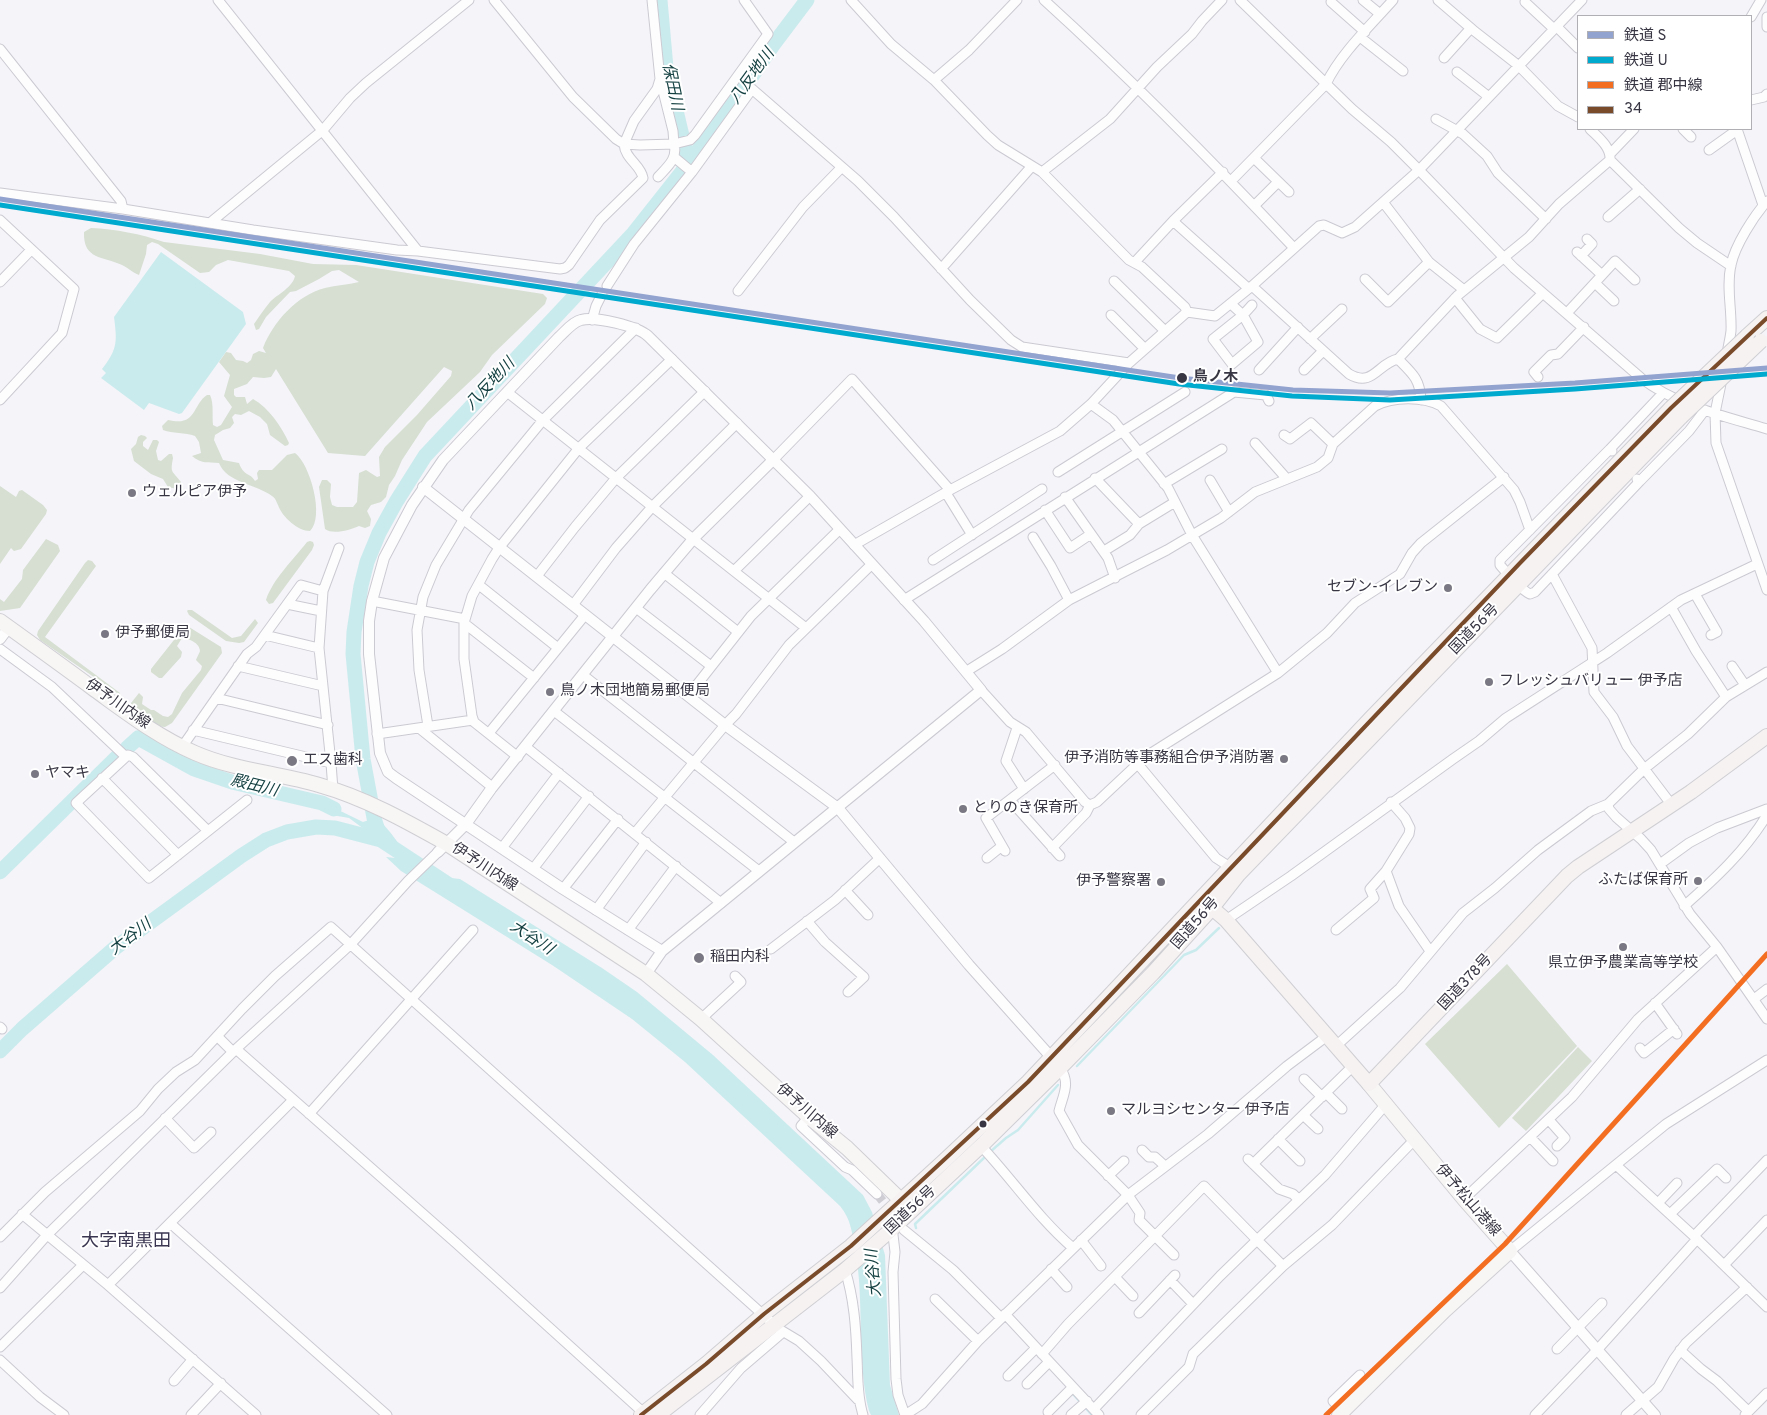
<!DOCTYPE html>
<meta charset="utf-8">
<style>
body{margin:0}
#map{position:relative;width:1767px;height:1415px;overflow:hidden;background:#f5f4f9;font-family:Overpass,"Noto Sans JP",sans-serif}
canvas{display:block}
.legend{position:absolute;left:1577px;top:15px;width:175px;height:115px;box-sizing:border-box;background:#fff;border:1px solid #afafb4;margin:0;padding:6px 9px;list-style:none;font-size:15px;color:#383643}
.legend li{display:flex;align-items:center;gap:10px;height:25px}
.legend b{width:25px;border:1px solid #afafb4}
</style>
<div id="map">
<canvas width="1767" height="1415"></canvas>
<ul class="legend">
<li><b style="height:6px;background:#93a3cf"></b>鉄道 S</li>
<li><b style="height:6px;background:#00a9ce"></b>鉄道 U</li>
<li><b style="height:6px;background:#f36e21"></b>鉄道 郡中線</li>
<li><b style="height:6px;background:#7a4b2a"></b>34</li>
</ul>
</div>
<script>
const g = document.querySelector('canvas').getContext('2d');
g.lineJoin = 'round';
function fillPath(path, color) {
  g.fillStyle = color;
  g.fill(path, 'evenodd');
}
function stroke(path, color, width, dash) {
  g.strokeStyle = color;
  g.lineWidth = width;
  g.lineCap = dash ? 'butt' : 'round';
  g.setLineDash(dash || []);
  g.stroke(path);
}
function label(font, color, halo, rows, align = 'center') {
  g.font = font + ' Overpass,"Noto Sans JP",sans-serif';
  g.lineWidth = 4;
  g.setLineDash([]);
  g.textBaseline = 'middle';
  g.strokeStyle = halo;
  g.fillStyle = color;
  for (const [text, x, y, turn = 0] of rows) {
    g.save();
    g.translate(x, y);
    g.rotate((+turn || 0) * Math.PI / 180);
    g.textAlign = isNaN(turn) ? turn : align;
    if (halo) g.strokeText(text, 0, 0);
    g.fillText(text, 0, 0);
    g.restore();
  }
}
const green = new Path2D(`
 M91 228C115 229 141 234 164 242L260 254 313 264 356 265 543 294 547 298 545 304 492 355 480 372 427 422 402 460 395 476 389 485 386 497 381 502 371 505 367 511 371 519 370 526 365 528 359 526C350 530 333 535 325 529L319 487 322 480H327L331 484 330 497 332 505 337 507H353L357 502 359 473 366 470 377 477 380 476 379 457 385 447 417 415 451 376 452 371 444 367 365 456 328 453 276 369 271 377 264 378 253 377 247 384 234 389V395L236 397H245L247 404 253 399C269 408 281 426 289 443L288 445 285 446 270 435 267 424 260 417 249 411 241 415 235 414 232 417 234 423 230 428 223 430 215 435 214 440 223 460 239 463C244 477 250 472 255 481L258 479 257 473 259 470H272L287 455 295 453C310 464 325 517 310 531 298 531 282 517 278 505 276 501 276 499 272 496 256 484 227 483 219 463 208 462 201 464 192 456L201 453 199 442 195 436C185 432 173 434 163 430L162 426 168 420C197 427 192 405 207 395H210C214 403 212 416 213 425L217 427 221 425 232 407 224 396 230 375 219 362 226 352 231 353 236 360 243 361 247 363 251 360 253 354 259 351 266 353 263 348C273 322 297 295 325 288 336 285 348 285 359 282L339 270 332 271 319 279 296 291 290 292 266 317 259 329 256 330 254 324C259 317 264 309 270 302 278 294 293 287 295 276L289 271 228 260 216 265 209 272 200 273 158 244 152 242 147 245 146 254 139 275C131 272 129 268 122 265 103 256 83 260 84 232Z
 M141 435 145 436 147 438 143 442V446L148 450 153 440H157L159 442 156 451 158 460 161 461 169 454H172L173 458C170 474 172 470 181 482L180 486 177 489 168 487 163 479 151 474 134 461 131 449 136 444 138 437Z
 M0 486 16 497 19 491 22 490 43 505 47 510 46 514 21 549 14 551 11 548 0 564Z
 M46 539 58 545 60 551 20 608 0 611V599L4 602 22 579 23 570Z
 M310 541 313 542 314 545 312 550 273 603 269 604 266 600C273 579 293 560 307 542Z
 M88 560 92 561 96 566 45 637 120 693V695L40 640 37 635 38 631 85 563Z
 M188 610H192L232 638 241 636 255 619 258 623 244 642 239 643 226 641 189 615 187 611Z
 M185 626 189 627 221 647 222 653 172 723 165 727C153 726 140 712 131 705V703L139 693 143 697 142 704 151 710H154L163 716 168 717 172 714 182 693 201 670 202 666 196 660C197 657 199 654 200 651 200 643 188 638 182 638L177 646 182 652 181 657 162 678H159L151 672V669Z
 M1507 964 1577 1046 1499 1128 1425 1044Z
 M1578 1047 1592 1061 1526 1131 1512 1118Z`);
const water = new Path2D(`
 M161 252 243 312 246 324 182 413 179 414 149 403 144 410 101 378 106 373 102 369C118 349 117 341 114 317Z
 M318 800 363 822 369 820V813L376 816 390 832 405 852 430 877 438 881 451 878 460 879 602 968 637 992 713 1055 863 1195 872 1212 885 1255 890 1385 899 1415H871L869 1411C856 1358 865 1302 855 1249 852 1233 851 1219 840 1206L685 1062 632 1019 552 965 401 871 386 857 395 858 394 856 372 835 349 818 332 815 334 811 317 804Z`);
const stream = new Path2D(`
 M1077 1066 1184 955 1196 950 1219 928
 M990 1152 1006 1138 1018 1130 1058 1085
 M916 1228 915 1224 986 1156
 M1072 1393 1092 1415`);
const river = new Path2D(`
 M660 0 666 68 687 157 683 171
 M127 748 138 738 194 769 232 782 322 803 334 809
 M379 834 374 818 363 759 353 654 354 632 361 586 367 562 379 533 396 502 425 456 633 234 682 172 735 101 773 45 807 0
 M0 872 117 757
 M0 1051 22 1029 115 948 241 856 266 840 287 832 316 827 335 828 381 840 460 892`);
const minorTunnel = new Path2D(`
 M877 1194 892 1213`);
const minor = new Path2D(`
 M218 0 418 251
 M494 0 573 97 616 139 624 144 634 121 657 89 660 79 652 0
 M851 0 891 44 934 80 987 135 998 145 1042 172 1129 260 1142 267 1185 307 1187 312
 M1044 0C1131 79 1213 162 1294 248
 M1240 0 1352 109 1391 142 1419 170 1514 268 1641 378C1677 406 1724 416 1767 429
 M1363 0 1380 14
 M1438 0 1473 30 1519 66 1558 106 1578 117
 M1331 2 1365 32
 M1525 2 1554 29
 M1751 17 1761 0
 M1767 17V27
 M1557 27 1578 48
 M1360 37 1403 71
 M0 49 121 201 123 209 253 230 397 250 418 251 560 269 565 268 569 265 600 220 643 178C641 165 625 159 624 144L640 145 674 144 673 131 660 79
 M1444 58 1471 28
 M1457 72 1489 97
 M934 80 969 50 1017 0
 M1751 100 1764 97 1767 94
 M1436 119 1463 134 1487 156 1498 173 1546 219
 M1590 129C1599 138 1611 147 1610 160L1679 228 1697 243 1731 266
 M1683 129 1691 137
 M1737 129 1763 205
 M1709 150 1737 130
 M1611 153 1634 129
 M674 157 692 172
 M1254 158 1289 192
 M1042 172 1110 119 1157 67 1192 34 1202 21 1222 0
 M658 177C667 167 678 159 674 144L690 140 695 135 768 34 744 0
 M1231 181 1326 84C1340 54 1371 25 1393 0
 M0 193 123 209
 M1383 202 1429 262 1464 290
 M1254 206 1278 182
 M1608 217 1640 189
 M0 220 74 289 62 333 0 400
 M1173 221 1248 288
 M211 222 323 130 350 98 366 83 469 0
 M1577 252 1602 275
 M1581 256 1592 244 1587 239
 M1135 262 1173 221 1223 172
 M941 269 1032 166
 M1365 279 1388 302 1429 262
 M1114 281 1165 331
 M0 282 31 250
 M1595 283 1614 301
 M607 286 634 244 692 172 752 89 858 181 894 217 970 300 1011 340 1022 347 1129 363
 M1252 286 1349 374C1373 388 1378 363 1398 359L1457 296 1529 237 1559 204 1610 160
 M738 291 803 207 842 167
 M1455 298 1480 329 1497 338 1543 293
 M1231 304 1243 315 1258 342 1232 364 1213 339 1243 315 1252 305
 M1567 313 1615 261 1635 280
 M1111 315 1145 349
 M592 320 596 306 602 294
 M1310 339 1342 309
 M1727 354C1728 347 1730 339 1731 331 1732 309 1726 287 1731 265 1735 245 1754 216 1767 201
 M1398 359C1412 373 1420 379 1421 400
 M1259 370 1298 327
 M1304 370 1323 351
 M1538 377 1534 372 1551 355 1558 354 1584 327
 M1722 379 1715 413 1716 443 1767 590
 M507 392 806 628
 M1091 404 1113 420 1168 488 1192 535 1278 673
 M1284 435 1290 439 1311 423 1333 444
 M1255 443 1287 479
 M1610 449 1663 393
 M1612 451 1610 449 1500 560V565C1508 574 1518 588 1530 594L1535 592 1640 481 1637 479
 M774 459 852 379 950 490
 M1058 472 1185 392
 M1095 478 1139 524
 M1210 480 1229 512
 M1640 481 1689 431 1705 410
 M1164 484 1222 449
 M946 493 972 535
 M1065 497 1108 558 1115 578
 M1045 510 1070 548 1091 534
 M1033 537 1051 566 1069 600
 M854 545 950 490 1060 431 1091 404 1129 363 1187 312 1215 316 1252 286 1319 226 1324 225 1342 233 1355 227 1419 170 1582 0
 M1104 551 1130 535 1139 524 1175 502
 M933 560 1042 489
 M734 571 810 496
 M664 573 738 632
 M1552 574 1592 648 1594 692 1613 717 1627 746 1671 804
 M537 576 575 527 616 478 705 391
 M479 585 558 648
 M1695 594 1717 632 1711 635
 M904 600 1234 392 1266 395 1269 401
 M372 601 465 619
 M287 604 321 611
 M573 605 616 548 652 507 737 423
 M1671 607 1696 651 1726 697
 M636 608 711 666
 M464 623 534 678
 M265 635 319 648
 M0 649 52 687 125 756
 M238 666 323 686
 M1732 666 1745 685
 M967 671 1002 649 1069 600 1167 550 1221 518 1255 492 1317 467 1328 458 1333 444 1375 406C1393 397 1422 396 1441 406L1514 490 1520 502 1530 530
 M1767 672 1726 697 1688 734 1644 769 1608 804 1609 809 1616 817 1641 839 1651 850 1690 914 1717 947 1767 1019
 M583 675 794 842
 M981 690 1010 722 1026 732 1085 802 1090 805 1097 802 1145 757 1278 673 1327 633 1355 603 1400 574 1412 553 1421 543 1504 477
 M688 696 751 616 840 529
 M216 698 328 725
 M554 711 759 871
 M428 726 419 670 417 630 423 597 436 565 469 510 543 420 636 328
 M419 728 492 787
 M1017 728 1006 761 1024 789
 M193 730 331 763
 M489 733 585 615
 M377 734 473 720
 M182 747 247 654 256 647 301 585 323 591
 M526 747 721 903
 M518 757 474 722 472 716 464 659V623L472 596 492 559 499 548 579 448 672 359
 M1137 763 1216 858 1233 869
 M102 778 178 855
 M333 790 331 763 319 648 323 591 339 548
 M1010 800 1060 856
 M1391 802 1405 818 1410 828 1409 834 1386 871 1399 906 1430 951
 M208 831 133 757 128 755 76 803 149 878 247 800
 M635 833 725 725 736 714 789 645 872 564
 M502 848 559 773
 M1052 848 1086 813 1090 805
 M1005 851 986 818 1055 765
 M987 858 1002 846
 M1660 864 1689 843 1717 828 1767 809
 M533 869 589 796
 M563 889 618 819
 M845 890 868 915
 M1684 906C1716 878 1745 851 1767 815
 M596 910 646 842
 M1226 920 1291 876 1453 759 1479 741 1506 718 1607 653 1681 600 1757 564
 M807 921 825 942 864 977 848 992
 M628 930 676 866
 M1336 930 1374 898 1370 889 1386 871
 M771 949 835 900 880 858
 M1754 999 1767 989
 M1655 1003 1677 1034
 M701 1019 741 982 735 976
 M0 1027 2 1029
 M217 1036 233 1052
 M1336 1046 1400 988 1463 913 1495 888 1538 850 1591 811 1608 804
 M1640 1048 1644 1053 1674 1029
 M236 1049 456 1243 646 1415
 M1060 1068C1071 1083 1063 1095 1059 1111L1078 1145 1128 1195 1140 1213 1139 1220 1155 1236 1204 1186 1257 1240 1325 1175 1386 1104
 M1304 1079 1322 1097
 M1326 1093 1342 1109
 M309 1114 473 930
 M1303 1115 1318 1129
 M809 1117 801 1126 845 1167 852 1170 877 1194
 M165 1118 194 1148 211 1132
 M1549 1120 1565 1138 1557 1146
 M1531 1138 1553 1161
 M1278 1139 1300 1161
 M981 1146C1012 1179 1038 1218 1073 1248
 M1142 1150 1149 1157H1155L1165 1166
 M1248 1159 1279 1189 1293 1194 1299 1200
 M1253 1164 1353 1066
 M1616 1165 1697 1239 1767 1307
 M1108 1176 1124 1161
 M1464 1199 1572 1097 1638 1019 1717 947
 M1658 1203 1677 1183
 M890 1209 895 1252 893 1272 896 1379 898 1395 905 1415
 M22 1214 108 1285 256 1415
 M1670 1214 1717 1169 1726 1178
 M170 1223 387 1415
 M904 1230 953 1270 1001 1318
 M1694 1236 1767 1160
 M0 1237 45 1192 140 1111 158 1089 176 1072 195 1060 242 1009 275 976 331 927 779 1329 799 1341 821 1361 858 1400
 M1081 1240 1101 1266
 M1510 1251 1666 1124 1767 1060
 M1724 1265 1767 1220
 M1051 1269 1067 1287
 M845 1270C854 1298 856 1328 857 1358 858 1377 857 1396 863 1415
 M1115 1277 1133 1296
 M1170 1280 1193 1304
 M108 1285 293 1100
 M0 1288 47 1235 236 1049 350 945 408 881 438 852
 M935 1299 978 1341
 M1139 1313 1175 1275
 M1005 1314 1099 1415
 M0 1347 83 1265
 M1557 1349 1602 1303
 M1680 1350 1701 1369 1717 1381 1748 1411
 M1042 1354 1068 1324 1155 1236 1174 1255
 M0 1360 40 1397 64 1415
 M1008 1376 1036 1348
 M174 1381 193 1359
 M1027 1384 1049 1362
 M1094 1409 1220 1276 1257 1240 1283 1266
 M1343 1411 1333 1401 1360 1375
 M1048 1412 1073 1387
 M191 1415 221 1383
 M700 1415 741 1368 783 1332
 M905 1415 922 1404 978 1341 1128 1195 1208 1134 1287 1066 1327 1036
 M1071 1415 1087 1401
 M1141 1415 1189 1367 1193 1354 1283 1266 1332 1225 1415 1139
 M1535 1415 1598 1349 1697 1239
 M1626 1415 1658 1387 1674 1359 1686 1343 1747 1287
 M1745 1415 1767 1393`);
const tertiary = new Path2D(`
 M423 487 725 725 838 808 969 965 1051 1057
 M0 639 9 627
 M438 852 466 824 491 789 650 590 694 538 774 459
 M646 974 662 951 981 690 924 621 810 496 648 336C637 326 595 316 581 320 572 322 565 332 559 337L443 460 412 505 384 558 372 601 369 621V654L380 753 388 772 396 778 563 889 662 951
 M1510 1251 1655 1415`);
const primary = new Path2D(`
 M0 621C32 644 64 667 95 690 127 713 158 737 195 753 234 770 278 773 319 785 365 798 406 821 447 844L646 974 701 1019 809 1117 847 1148 910 1209
 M1339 1415 1445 1310 1510 1251 1464 1199 1369 1084`);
const trunk = new Path2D(`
 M1747 336 1767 318
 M1205 902 1226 920 1369 1084 1567 876 1578 867 1691 792 1767 736
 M641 1415 706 1364 764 1314 851 1246 943 1162 1028 1082 1371 718 1671 408
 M658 1415 845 1270 892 1229 984 1143 1060 1068 1153 973 1212 908 1238 875 1681 417`);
const trunkBridge = new Path2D(`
 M1671 408 1747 336
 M1681 417 1761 341`);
const bus1 = new Path2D(`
 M641 1415 706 1364 764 1314 851 1246 1028 1082 1520 563 1671 408 1767 318`);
const rail1 = new Path2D(`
 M0 199 1180 378 1293 390 1390 393 1575 383 1767 368`);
const rail2 = new Path2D(`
 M0 205 1179 384 1292 396 1390 400 1575 389 1767 374`);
const rail3 = new Path2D(`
 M1326 1415 1505 1244 1767 954`);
const markers = [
 [1182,378,6,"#383643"],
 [132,493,5,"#7a7883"],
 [1448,588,5,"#7a7883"],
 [105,634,5,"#7a7883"],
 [1489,682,5,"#7a7883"],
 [550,692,5,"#7a7883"],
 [1284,759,5,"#7a7883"],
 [292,761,6,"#7a7883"],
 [35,774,5,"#7a7883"],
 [963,809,5,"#7a7883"],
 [1698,881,5,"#7a7883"],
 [1161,882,5,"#7a7883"],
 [1623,947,5,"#7a7883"],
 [699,958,6,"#7a7883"],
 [1111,1111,5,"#7a7883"],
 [983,1124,4.5,"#383643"]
];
const stopNames = [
 ["鳥ノ木",1193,378]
];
const poiNames = [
 ["ウェルピア伊予",142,493],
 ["セブン-イレブン",1438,588,"right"],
 ["伊予郵便局",115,634],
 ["フレッシュバリュー 伊予店",1499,682],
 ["鳥ノ木団地簡易郵便局",560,692],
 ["伊予消防等事務組合伊予消防署",1274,759,"right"],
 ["エス歯科",303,761],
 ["ヤマキ",45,774],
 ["とりのき保育所",973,809],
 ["ふたば保育所",1688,881,"right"],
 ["伊予警察署",1151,882,"right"],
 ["稲田内科",710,958],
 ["県立伊予農業高等学校",1623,964,"center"],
 ["マルヨシセンター 伊予店",1121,1111]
];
const streetNames = [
 ["国道56号",1475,630,-46],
 ["伊予川内線",117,705,35],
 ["伊予川内線",484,868,33],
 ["国道56号",1196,924,-49],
 ["国道378号",1466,983,-47],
 ["伊予川内線",806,1112,41],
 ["伊予松山港線",1467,1201,49],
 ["国道56号",911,1211,-43]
];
const waterNames = [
 ["八反地川",753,77,-54],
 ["保田川",671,87,78],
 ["八反地川",491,385,-47],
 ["殿田川",254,787,14],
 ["大谷川",131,938,-37],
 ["大谷川",531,939,33],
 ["大谷川",875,1273,-95]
];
const quarterNames = [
 ["大字南黒田",126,1242]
];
fillPath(green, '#d6dfd2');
fillPath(water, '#caebed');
stroke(stream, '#caebed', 2.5);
stroke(river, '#caebed', 15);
stroke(minorTunnel, '#cfced5', 9, [9, 4.5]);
stroke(minor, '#cbcad2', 11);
stroke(tertiary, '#cbcad2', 12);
stroke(primary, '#cfcfd3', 16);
stroke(trunk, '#cfcfd3', 16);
stroke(minor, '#fefdfe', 9);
stroke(tertiary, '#fefdfe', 10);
stroke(primary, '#f8f5f5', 14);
stroke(trunk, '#f6f2f2', 14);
stroke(trunkBridge, '#cfcfd3', 16, []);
stroke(trunkBridge, '#f6f2f2', 14);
stroke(bus1, '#7a4b2a', 4);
stroke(rail1, '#93a3cf', 5);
stroke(rail2, '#00a9ce', 5);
stroke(rail3, '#f36e21', 5);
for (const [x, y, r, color] of markers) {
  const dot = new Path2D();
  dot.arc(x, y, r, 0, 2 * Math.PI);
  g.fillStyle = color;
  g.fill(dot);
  stroke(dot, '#fff', 2);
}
label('bold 15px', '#383643', '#fff', stopNames, 'left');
label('15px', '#383643', '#fff', poiNames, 'left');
label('15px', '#383643', '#fff', streetNames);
label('italic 16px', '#133f40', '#fff', waterNames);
label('18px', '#3a3550', '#fff', quarterNames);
</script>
